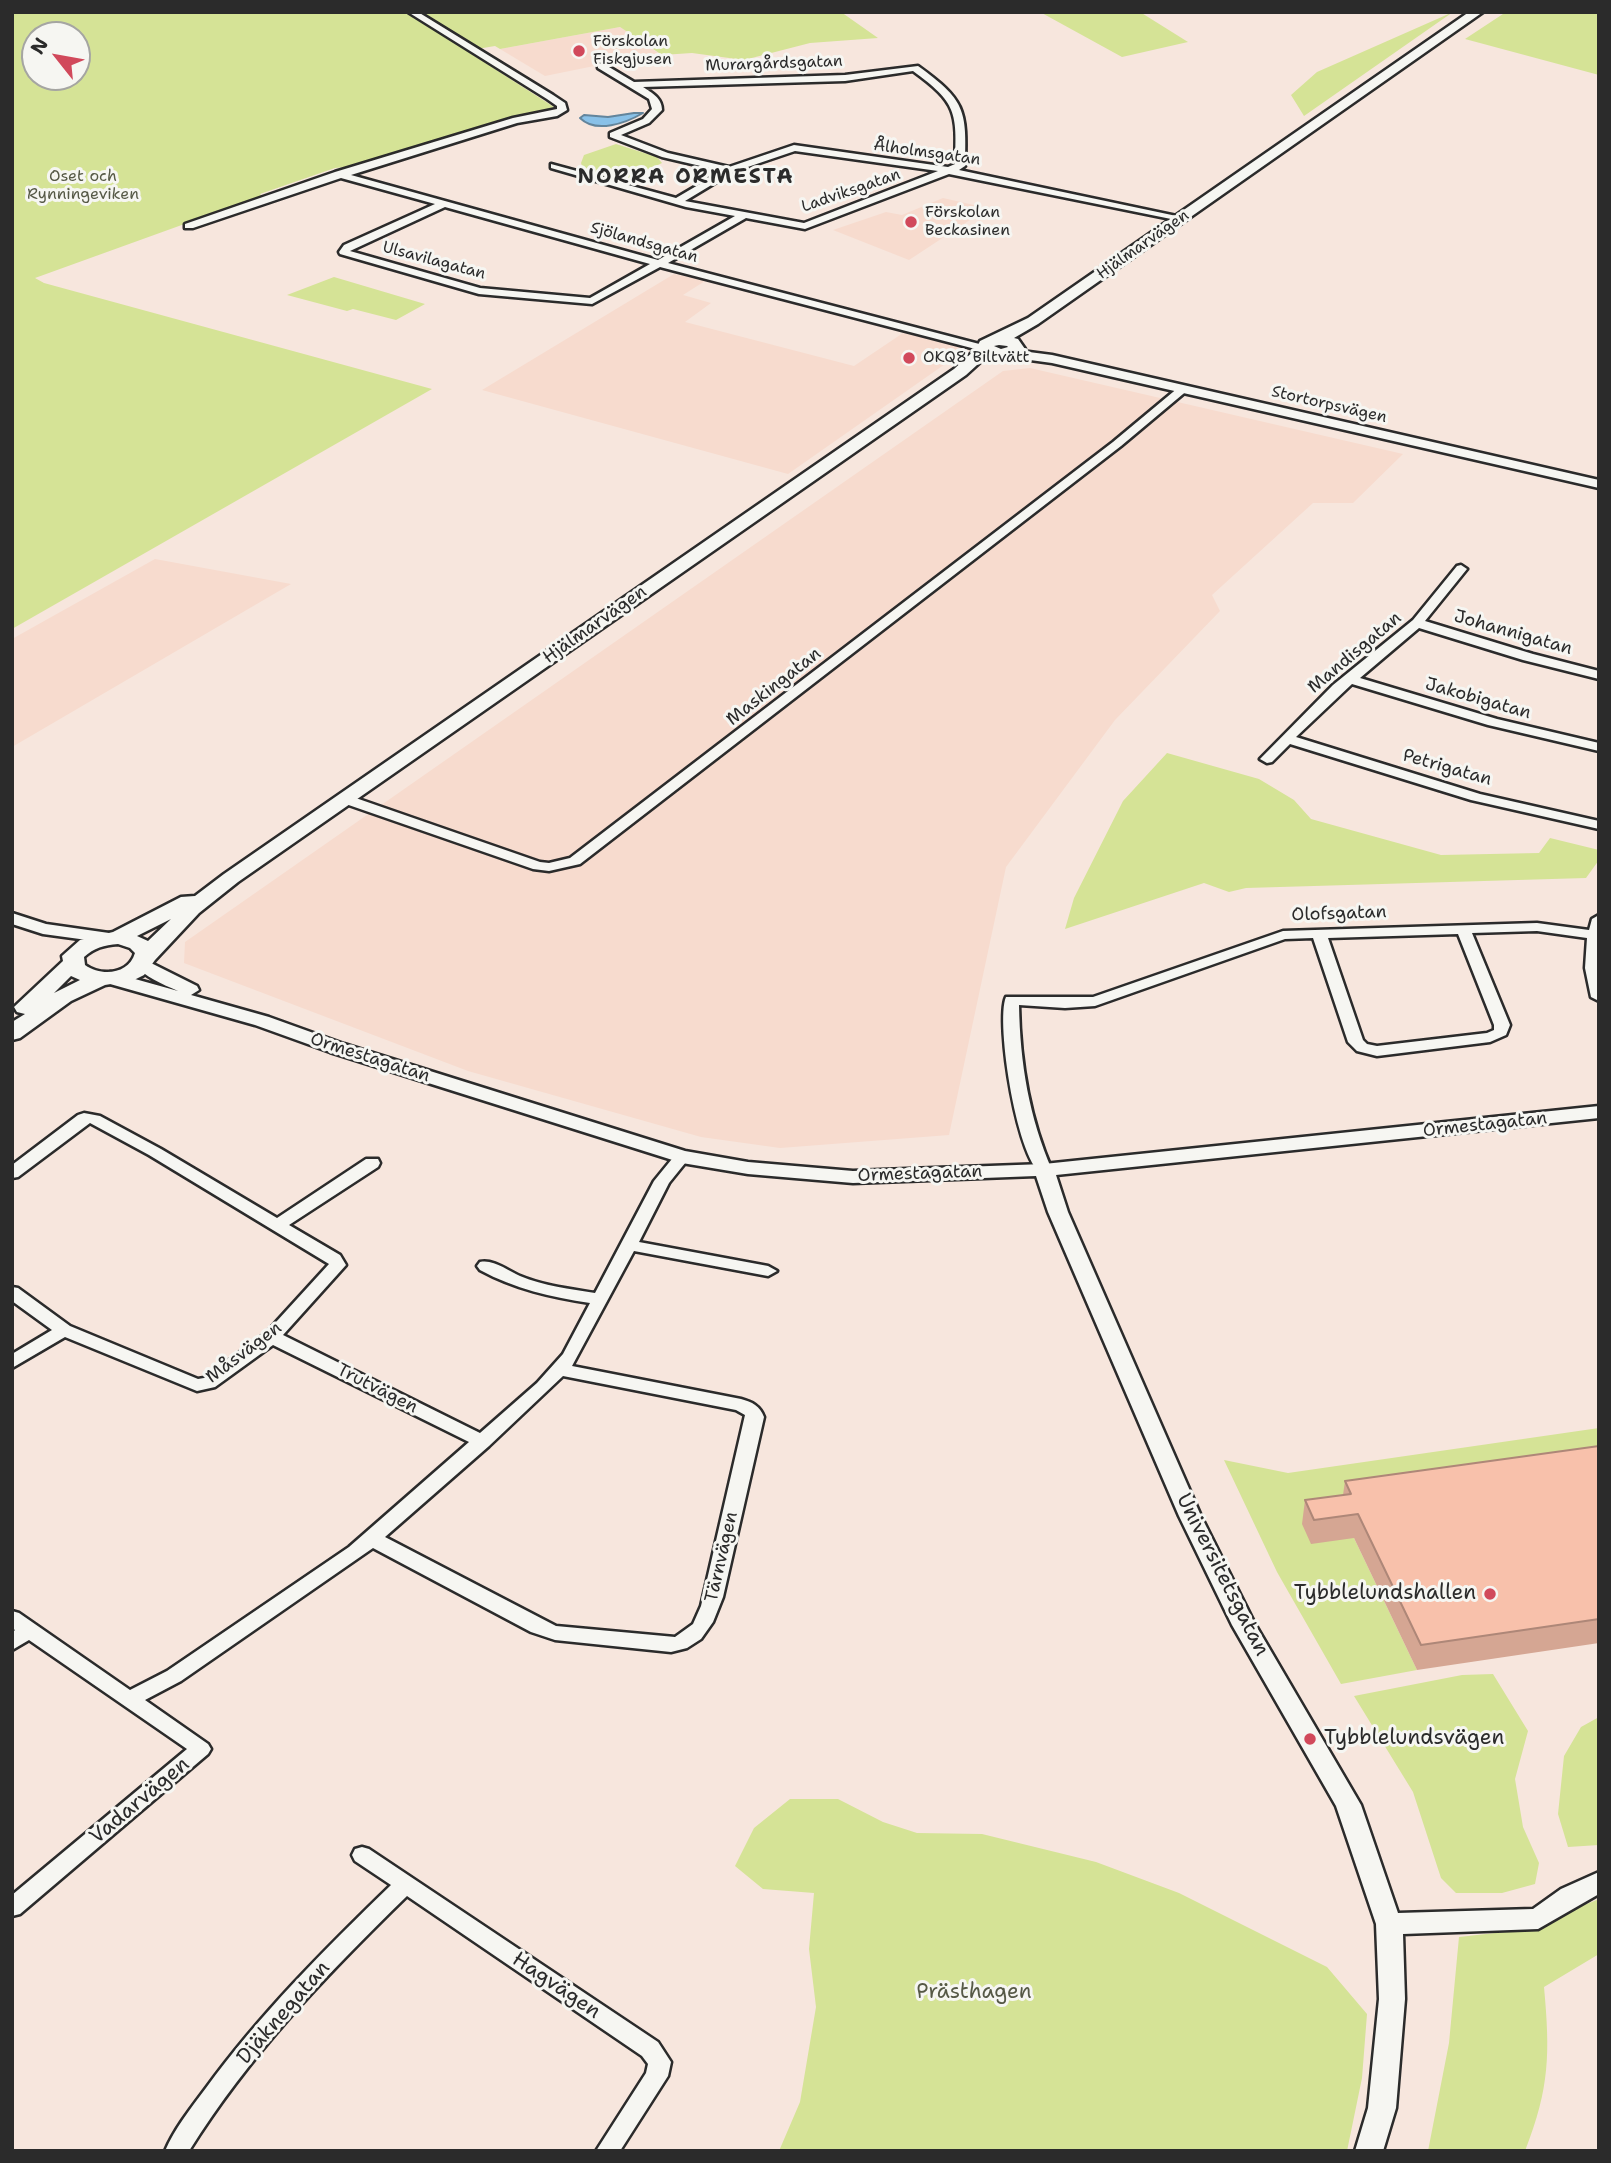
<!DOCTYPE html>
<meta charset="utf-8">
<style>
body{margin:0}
#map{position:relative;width:1611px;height:2163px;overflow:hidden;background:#f7e6dd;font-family:"Shantell Sans",sans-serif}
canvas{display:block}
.frame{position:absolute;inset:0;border:14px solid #2b2b2b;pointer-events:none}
.north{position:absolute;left:21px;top:21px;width:70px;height:70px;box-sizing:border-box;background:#f6f6f2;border:2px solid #a5a5a2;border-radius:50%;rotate:301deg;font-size:19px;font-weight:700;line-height:28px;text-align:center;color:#2b2b2b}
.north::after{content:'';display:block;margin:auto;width:24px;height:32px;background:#d1495b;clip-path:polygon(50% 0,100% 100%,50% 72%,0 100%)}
</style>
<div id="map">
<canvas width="1611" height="2163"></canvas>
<div class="frame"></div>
<div class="north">N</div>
</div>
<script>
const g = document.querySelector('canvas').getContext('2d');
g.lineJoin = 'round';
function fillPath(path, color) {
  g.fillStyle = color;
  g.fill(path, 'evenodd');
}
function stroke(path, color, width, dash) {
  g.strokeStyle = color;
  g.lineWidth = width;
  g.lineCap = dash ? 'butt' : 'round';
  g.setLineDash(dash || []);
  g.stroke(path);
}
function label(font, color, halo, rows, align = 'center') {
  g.font = font + ' "Shantell Sans",sans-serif';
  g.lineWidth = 6;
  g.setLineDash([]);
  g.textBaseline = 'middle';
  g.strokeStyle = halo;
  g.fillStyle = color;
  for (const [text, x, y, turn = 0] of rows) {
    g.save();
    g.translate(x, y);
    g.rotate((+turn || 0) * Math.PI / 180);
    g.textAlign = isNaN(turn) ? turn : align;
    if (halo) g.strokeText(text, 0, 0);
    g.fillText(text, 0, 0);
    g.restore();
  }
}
const built = new Path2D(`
 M620 27 658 53 545 76 500 49Z
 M943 198 974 205 979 214 909 260 833 230 886 212 902 215Z
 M674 274 705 281 683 295 711 303 685 322 854 366 903 333 968 348 788 474 482 390Z
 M1030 368 1403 454 1353 503H1313L1212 595 1220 611 1115 720 1006 867 949 1135 780 1148 701 1137 468 1071 184 963 185 942 1003 371Z
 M155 559 291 584 12 747V639Z`);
const green = new Path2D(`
 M12 12H406L554 107 548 112 529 115 355 166 335 168 260 194 262 196 35 278 44 283 432 389 12 629ZM35 35H77V77H35Z
 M416 12H841L878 38 810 43 744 60 692 53 662 55 620 27 500 49 495 46 477 49Z
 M1040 12H1140L1188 42 1122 57Z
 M1453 12 1304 116 1291 95 1317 72Z
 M1506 12H1599V75L1465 39Z
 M616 144 657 157 662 163 624 181 583 169 581 163 584 155Z
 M334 277 425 304 396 320 353 309 347 311 287 295Z
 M1167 753 1259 779 1294 800 1311 819 1441 855 1539 853 1550 838 1599 850V860L1586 878 1246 888 1229 892 1204 883 1065 929 1074 898 1123 801Z
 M1599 1428V1470L1354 1538 1417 1670 1341 1684 1277 1572 1224 1460 1288 1473Z
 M1493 1674 1528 1731 1515 1779 1523 1827 1539 1863 1535 1884 1502 1893H1456L1441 1878 1413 1792 1354 1696 1462 1675Z
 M1599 1717V1845L1568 1847 1558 1814 1564 1756 1581 1727Z
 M790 1799H838L883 1822 917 1833 982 1834 1096 1862 1179 1893 1327 1967 1367 2014 1362 2078 1347 2151H779L800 2102 816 2007 809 1949 814 1893 763 1889 735 1866 754 1828Z
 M1599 1899V1954L1544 1987C1550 2053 1550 2087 1525 2151H1428L1449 2043 1459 1937 1522 1930Z`);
const water = new Path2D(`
 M634 113H643C626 123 596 134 580 118L584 115 608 117Z`);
const minor = new Path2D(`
 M408 12H418L553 95 565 103 567 110 557 116 517 123 351 175 658 260 735 216 686 207 551 168V164L676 198 722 171 662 157 610 137V133L643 119 652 109 649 99 598 68V64H604L634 82 845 75 918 66C965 100 967 109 965 166L959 170 1186 218 1181 221 949 174 805 229 746 218 668 263 987 346 988 348 983 351 660 267 592 304 479 294 340 254 339 252 344 245 435 204 341 178 193 228H185V224L335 172 513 118 557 109V106L547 99ZM913 71C957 103 957 112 955 164L948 167 794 145 729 167 668 153 621 135 649 123 662 110C662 98 652 93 643 87L845 81ZM795 151 938 171 804 223 685 201 733 172ZM445 207 650 264 590 298 480 288 350 251Z
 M1179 387 1189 389 1121 446 580 864 549 871 533 869 340 802 338 799 345 795 350 796 540 862 549 863 570 858 1113 442Z
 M1461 565 1467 569 1425 621 1533 654 1599 671V679L1523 660 1419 628 1360 678 1497 719 1599 743V751L1488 725 1352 684 1296 737 1480 794 1599 821V829L1471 800 1290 744 1272 762 1267 763 1260 759 1333 685 1413 620 1457 566Z
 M1599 915V1001L1591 997 1585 968 1587 938 1537 931 1472 933 1510 1025 1506 1035 1490 1042 1377 1056 1357 1051 1348 1042 1313 938 1285 939 1095 1006 1065 1008 1019 1005C1020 1063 1029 1117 1052 1170L1044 1175C1018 1168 995 1021 1006 997H1093L1283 931 1537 923 1589 930 1592 919ZM1458 934 1494 1025V1030L1487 1033 1377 1046 1367 1044 1363 1040 1328 938Z
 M84 1113 100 1116 161 1149 277 1218 366 1159H378L380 1163 378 1167 289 1225 340 1255 346 1265 283 1335 480 1433 537 1383 563 1354 590 1303C551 1297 515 1289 480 1270L477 1266 480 1262C494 1259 508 1271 520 1276 544 1286 570 1289 595 1293L654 1181 676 1154H688L690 1157 669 1183 639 1242 768 1266 777 1271 768 1276 634 1251 572 1366 741 1399C752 1402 760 1406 764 1417L723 1597 713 1622 701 1639 687 1648 671 1652 555 1640 531 1632 373 1548 181 1681 145 1700 208 1744 211 1749 208 1754 20 1914 12 1916V1895L187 1749 29 1640 12 1650V1633L15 1630 12 1628V1611L19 1613 130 1690 167 1671 349 1547 469 1442 273 1345 215 1387 197 1391 65 1337 12 1368V1354L52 1330 12 1301V1287L18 1288 70 1326 198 1379 204 1378 266 1333 329 1264 149 1155 90 1123 18 1177 12 1178V1165L78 1115ZM563 1376 736 1410 745 1415 701 1606 693 1624 675 1637 556 1626 385 1537 489 1446Z
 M362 1847 369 1849 658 2042 671 2062 668 2076 620 2151H596L646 2073 648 2064 642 2056 407 1896C326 1975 249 2055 189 2151H165C175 2128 191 2108 206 2088 260 2014 325 1949 391 1885L355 1861 352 1855 355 1849Z`);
const tertiary = new Path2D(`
 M1006 349 1052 355 1599 480V488L1052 363 1001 356V350Z
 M12 913 46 924 109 933 118 938 109 943 43 934 12 924Z
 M143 959 197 986 199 990 191 995 269 1017 344 1044 685 1151 748 1162 853 1171 1044 1164 1599 1106V1118L1056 1175 1068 1212 1201 1516 1255 1624 1361 1805 1398 1913 1533 1909 1561 1889 1599 1872V1894L1538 1929 1403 1934 1405 1999 1396 2108 1383 2151H1355L1368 2108 1379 1999 1376 1924 1336 1806 1232 1625 1179 1516 1048 1212 1036 1176 853 1183 748 1174 682 1163 330 1052 255 1025 103 982 101 978 110 972 178 991C162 984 145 977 134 964Z`);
const secondary = new Path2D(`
 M1469 12H1483L1038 324 1014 338 1018 339 1025 349C1015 359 1000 359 988 355L966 375 238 882 199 913 155 960 144 975 134 980 105 985 71 1001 20 1038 12 1040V1022L25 1014 17 1012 14 1007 63 961 62 956 80 940 113 932 181 897 195 896 224 874 954 369 976 349 980 341 1028 318ZM999 345 1007 346 1008 347 1001 349 994 346ZM171 919 148 941 137 936ZM118 944 130 948 135 953C129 974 102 977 85 965L84 957C94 948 104 945 118 944ZM71 976 80 980 54 993Z`);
const wall = new Path2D(`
 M1599 1446V1643L1417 1670 1354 1538 1311 1544 1302 1524 1305 1500 1343 1495 1345 1481Z`);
const building = new Path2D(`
 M1599 1446V1619L1421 1645 1358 1514 1314 1520 1305 1500 1351 1494 1345 1481Z`);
const markers = [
 [579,51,7,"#d1495b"],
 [911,222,7,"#d1495b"],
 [909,358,7,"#d1495b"],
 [1490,1594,7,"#d1495b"],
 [1310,1739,7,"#d1495b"]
];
const farPoinames = [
 ["Förskolan",593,42],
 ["Fiskgjusen",593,60],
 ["Förskolan",925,213],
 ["Beckasinen",925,231],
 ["OKQ8 Biltvätt",923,358]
];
const farStreetnames = [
 ["Murargårdsgatan",774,64,-2],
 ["Ålholmsgatan",927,153,8],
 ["Ladviksgatan",851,191,-19],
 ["Sjölandsgatan",644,243,16],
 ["Hjälmarvägen",1143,245,-35],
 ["Ulsavilagatan",434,261,15],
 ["Stortorpsvägen",1329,405,13]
];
const farParknames = [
 ["Oset och",83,177],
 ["Rynningeviken",83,195]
];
const streetNames = [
 ["Hjälmarvägen",595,625,-35],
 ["Johannigatan",1513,633,16],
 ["Mandisgatan",1355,653,-40],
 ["Maskingatan",774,687,-38],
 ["Jakobigatan",1478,699,16],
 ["Petrigatan",1447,768,16],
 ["Olofsgatan",1339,914,-2],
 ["Ormestagatan",370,1058,18],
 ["Ormestagatan",1485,1125,-6],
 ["Ormestagatan",920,1174,-2],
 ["Måsvägen",244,1353,-37],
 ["Trutvägen",377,1389,27],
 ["Tärnvägen",722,1557,-77]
];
const farDistrictnames = [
 ["NORRA ORMESTA",686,178]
];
const nearStreetnames = [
 ["Universitetsgatan",1222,1575,63],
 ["Vadarvägen",140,1801,-40],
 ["Hagvägen",556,1986,34],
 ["Djäknegatan",284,2013,-49]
];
const nearPoinames = [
 ["Tybblelundshallen",1476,1594],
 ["Tybblelundsvägen",1324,1739,"left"]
];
const nearParknames = [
 ["Prästhagen",974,1993]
];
fillPath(built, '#f7dbce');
fillPath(green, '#d5e396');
fillPath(water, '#89c1e8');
stroke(water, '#63859c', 2);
stroke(minor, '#2b2b2b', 5);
stroke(tertiary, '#2b2b2b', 5);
stroke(secondary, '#2b2b2b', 5);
fillPath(minor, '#f6f6f2');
fillPath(tertiary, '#f6f6f2');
fillPath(secondary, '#f6f6f2');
fillPath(wall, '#d5a693');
fillPath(building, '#f8c1ab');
stroke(building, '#ae8778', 2);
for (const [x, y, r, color] of markers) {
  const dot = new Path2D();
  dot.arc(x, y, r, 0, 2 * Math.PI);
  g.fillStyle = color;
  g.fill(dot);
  stroke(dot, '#f6f6f2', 2.5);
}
label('16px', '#2b2b2b', '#f6f6f2', farPoinames, 'left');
label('16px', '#2b2b2b', '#f6f6f2', farStreetnames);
label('16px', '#565946', '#f6f6f2', farParknames);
label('18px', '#2b2b2b', '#f6f6f2', streetNames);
g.letterSpacing = '2px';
label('bold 21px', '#2b2b2b', '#f6f6f2', farDistrictnames);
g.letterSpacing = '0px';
label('21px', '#2b2b2b', '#f6f6f2', nearStreetnames);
label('21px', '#2b2b2b', '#f6f6f2', nearPoinames, 'right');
label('21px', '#565946', '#f6f6f2', nearParknames);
</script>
